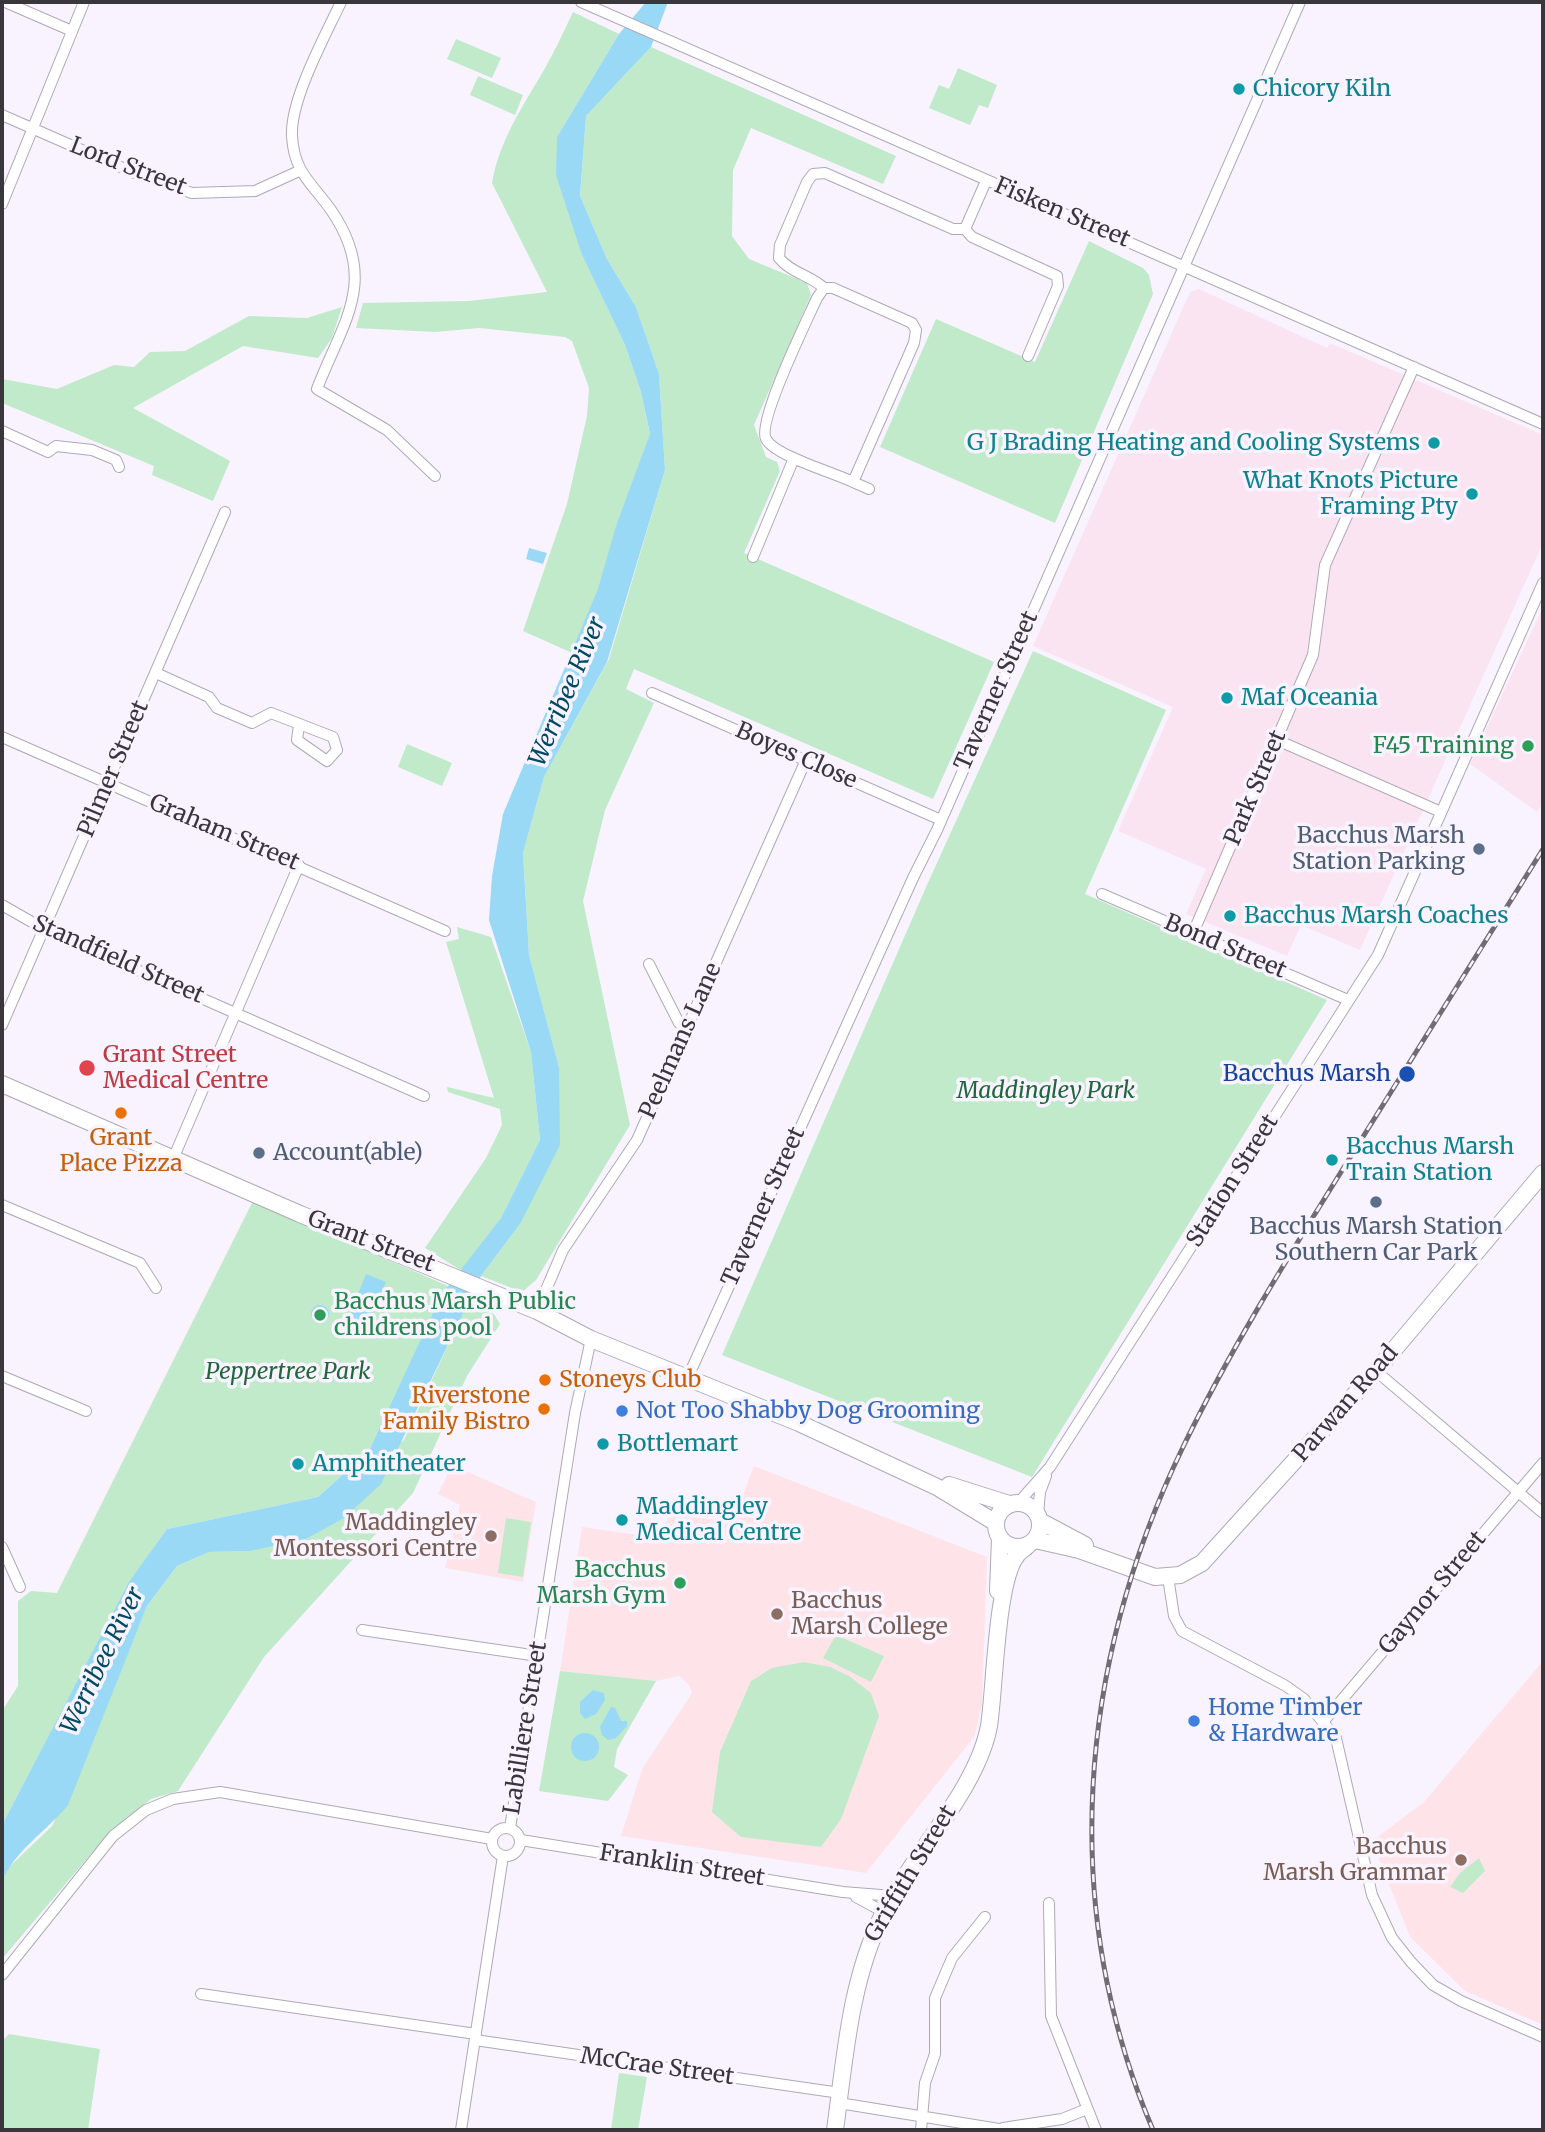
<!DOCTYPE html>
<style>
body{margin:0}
#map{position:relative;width:1545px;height:2132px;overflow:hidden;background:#f8f3ff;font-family:Merriweather,serif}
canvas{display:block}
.frame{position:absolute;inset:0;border:4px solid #39363c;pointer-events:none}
</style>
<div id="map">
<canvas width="1545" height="2132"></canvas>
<div class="frame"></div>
</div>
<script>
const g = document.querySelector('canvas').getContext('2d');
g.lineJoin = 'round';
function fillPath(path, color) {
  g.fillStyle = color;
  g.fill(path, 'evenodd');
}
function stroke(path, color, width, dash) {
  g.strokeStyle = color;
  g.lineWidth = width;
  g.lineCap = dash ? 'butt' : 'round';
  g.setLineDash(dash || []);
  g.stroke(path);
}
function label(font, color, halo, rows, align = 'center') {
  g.font = font + ' Merriweather,serif';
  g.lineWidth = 7;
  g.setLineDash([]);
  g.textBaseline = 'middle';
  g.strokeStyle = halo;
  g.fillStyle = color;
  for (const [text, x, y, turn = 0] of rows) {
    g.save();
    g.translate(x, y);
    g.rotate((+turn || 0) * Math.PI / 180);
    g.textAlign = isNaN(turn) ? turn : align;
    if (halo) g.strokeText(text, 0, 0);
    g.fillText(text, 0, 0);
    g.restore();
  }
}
const industrial = new Path2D(`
 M1199 289 1327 348 1330 343 1543 435V543L1360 950 1301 925 1287 956 1186 914 1206 869 1118 831 1173 707 1033 646 1190 292Z
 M1543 607V803L1537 812 1470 764Z`);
const education = new Path2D(`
 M452 1465 536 1502 523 1582 445 1568 460 1505 438 1494Z
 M754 1466 987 1557 982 1705 974 1737 866 1873 621 1836 642 1769 692 1693 689 1685 679 1676 656 1681 560 1671 582 1527 659 1538 669 1515 733 1521Z
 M1543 1661V2025L1465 1991 1410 1937 1372 1841 1424 1802Z`);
const green = new Path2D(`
 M573 12 619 34 557 137 582 255 625 345 641 392 650 435 579 656 523 631 567 504 587 416 589 388 572 341 565 337 479 328 435 332 356 328 363 303 469 301 547 292 492 183C499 141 523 106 544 70 555 51 564 31 573 12Z
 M456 39 501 58 492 78 447 59Z
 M651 47 896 156 883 184 751 128 733 170 732 236 749 259 807 283 811 295 754 425 766 457 777 462 780 471 744 553 994 662 933 799 634 669 626 689 654 703 605 810 583 901 630 1125 536 1280 522 1292 481 1276 520 1224 559 1067 529 955 523 853 544 777 609 659 665 470 659 374 636 307 607 259 580 196 586 116Z
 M958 68 997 85 988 108 979 105 970 125 929 108 939 85 949 89Z
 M478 76 523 95 515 115 470 95Z
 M1089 241 1143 268 1149 275 1153 294 1055 523 880 447 936 319 1035 362Z
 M342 307 332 338 318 358 243 346 133 408 230 461 213 501 152 475 154 466 2 403V379L57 389 114 365 134 367 150 352 185 351 249 316 307 318Z
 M1033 651 1166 710 1085 894 1327 1000 1032 1477 722 1355 927 885Z
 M407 744 452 763 442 786 398 767Z
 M457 927 491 937 531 1052 540 1140 501 1218 462 1271 425 1248 486 1158 502 1125 500 1109 448 1092 447 1087 494 1098 446 942 459 939Z
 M253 1201 448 1286 369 1451 318 1497 167 1529 127 1587 2 1825V1711L18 1686V1601L31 1591 57 1593Z
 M467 1304 494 1314 500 1324 467 1376 413 1493 264 1657 178 1791 151 1799 106 1836 2 1959V1882L6 1870 52 1826 98 1726 147 1606 177 1566 209 1552 249 1551 404 1440Z
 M506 1518 531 1522 523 1577 498 1573Z
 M836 1635 884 1656 871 1682 823 1658Z
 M804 1662 830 1667 849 1676 871 1693 879 1716 841 1819 821 1847 741 1837 712 1812 720 1752 751 1681 772 1668Z
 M560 1671 656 1681 617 1749 614 1767 628 1775 608 1801 539 1791Z
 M1479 1858 1485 1871 1463 1893 1450 1887 1460 1873Z
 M9 2034 100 2049 88 2130H2V2041Z
 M619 2073 647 2077 638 2130H611Z`);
const water = new Path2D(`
 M646 2H668L651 47 586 116 580 196 607 259 636 307 659 374 665 470 607 662 544 777 523 853 529 955 559 1067 560 1145 520 1224 481 1276 381 1484 344 1518 304 1540 249 1551 209 1552 177 1566 147 1606 68 1805C48 1830 13 1852 2 1882V1825L129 1582 167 1529 318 1497 369 1451 442 1294 501 1218 540 1140 531 1052 489 920 492 876 503 814 598 589 616 526 650 434 641 392 625 345 582 255 556 175 557 137 619 34Z
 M529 548 547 553 543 564 526 559Z
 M366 1274 386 1282 367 1327 348 1319Z
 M311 1314a9 9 0 1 1 18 0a9 9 0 1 1-18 0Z
 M593 1690 604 1693 605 1700 596 1714 585 1719 580 1713V1702Z
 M611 1707 615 1708 621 1721H627V1726L616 1738 608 1740 602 1735 600 1727Z
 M571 1747a14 14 0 1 1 28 0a14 14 0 1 1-28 0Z`);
const street = new Path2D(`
 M5 2 72 31
 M341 2C325 36 290 100 292 136 294 173 312 183 331 210 380 281 342 323 317 389L387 430 435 476
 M581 2 1543 424
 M2 115 132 172 192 193 255 191 299 171
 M2 204 84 2
 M965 229 972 237 1057 276 1058 286 1028 356
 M824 288 817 298C807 320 757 422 766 439 775 456 835 473 853 482L914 343 916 330 912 323 833 288H824C810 275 791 273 779 258L780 245 807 182 813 174 825 173 953 229H965L986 181
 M2 431 48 452 56 446 92 450 116 460 119 467
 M853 482 869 489
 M753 557 794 458
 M156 673 209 697 217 708 252 723 271 713 333 737 337 750 327 761 297 740 299 725
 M652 693 941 820
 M2 737 445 931
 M1277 740 1441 812
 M1102 894 1348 1000
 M2 905 44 929 424 1096
 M1193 933 1313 655 1325 565 1414 367
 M649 964 679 1023 687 1028
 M2 1025 225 512
 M173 1159 299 865
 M2 1205 140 1263 156 1288
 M537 1311 563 1250 637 1140 806 760
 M1376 1371 1543 1513
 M2 1376 86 1411
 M688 1377 913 878 937 830 1300 2
 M1019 1502 1050 1467 1378 955 1543 583
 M1038 1515 1040 1492 1046 1476
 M2 1547 20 1587
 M1168 1577 1174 1616 1182 1631 1286 1686 1304 1699 1336 1738 1372 1895 1392 1938 1411 1962 1433 1985 1461 2001 1543 2037
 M362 1630 538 1656
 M1323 1722 1543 1463
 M492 1842a14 14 0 1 1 28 0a14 14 0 1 1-28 0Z
 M510 1828 575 1413 591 1339
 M521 1840 843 1892 893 1896
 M856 1897 884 1912
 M1049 1903 1051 2016 1096 2130
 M2 1975 113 1836 146 1810 173 1799 220 1792 492 1839
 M201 1994 476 2034
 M475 2040 840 2093
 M839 2103 1005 2130
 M1003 2128 1062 2119 1087 2109
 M461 2130 503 1856
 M921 2130 925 2083 935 2054V1998L952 1958 985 1917`);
const secondary = new Path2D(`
 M2 1084 300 1214 537 1311 591 1339 799 1423 937 1487 996 1523
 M949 1485 1009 1504
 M996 1525a22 22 0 1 1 44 0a22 22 0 1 1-44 0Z
 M1040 1521 1085 1545
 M1035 1540 1079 1550 1155 1577 1180 1575 1202 1563 1376 1371 1543 1173
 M998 1591 1000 1538
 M835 2130C845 2057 850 1981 883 1914 912 1855 977 1790 989 1726 995 1688 996 1581 1017 1555 1020 1551 1026 1548 1029 1544`);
const rail = new Path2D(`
 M1153 2130C1058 1906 1078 1665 1183 1447 1229 1352 1285 1262 1341 1172 1408 1064 1476 957 1543 849`);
const markers = [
 [1239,89,7,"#0f9aa8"],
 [1434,443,7,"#0f9aa8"],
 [1472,494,7,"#0f9aa8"],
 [1227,698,7,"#0f9aa8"],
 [1528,746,7,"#2e9e5b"],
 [1479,849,7,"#5c6f8a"],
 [1230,916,7,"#0f9aa8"],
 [87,1068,9,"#e0444e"],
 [1407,1074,9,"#1a4fb4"],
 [121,1113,7,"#e8710a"],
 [259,1153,7,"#5c6f8a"],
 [1332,1160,7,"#0f9aa8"],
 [1376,1202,7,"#5c6f8a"],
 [320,1315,7,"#2e9e5b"],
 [545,1380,7,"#e8710a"],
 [544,1409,7,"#e8710a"],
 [622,1411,7,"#3f7fe0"],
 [603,1444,7,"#0f9aa8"],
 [298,1464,7,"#0f9aa8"],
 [622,1520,7,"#0f9aa8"],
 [491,1536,7,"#8d6e63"],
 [680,1583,7,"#2e9e5b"],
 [777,1614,7,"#8d6e63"],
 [1194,1721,7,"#3f7fe0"],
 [1461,1860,7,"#8d6e63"]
];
const cultureNames = [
 ["Chicory Kiln",1253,89],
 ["G J Brading Heating and Cooling Systems",1420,443,"right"],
 ["What Knots Picture",1458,481,"right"],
 ["Framing Pty",1458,507,"right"],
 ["Maf Oceania",1241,698],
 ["Bacchus Marsh Coaches",1244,916],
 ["Bacchus Marsh",1346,1147],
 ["Train Station",1346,1173],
 ["Bottlemart",617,1444],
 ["Amphitheater",312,1464],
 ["Maddingley",636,1507],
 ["Medical Centre",636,1533]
];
const streetNames = [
 ["Lord Street",128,167,21],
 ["Fisken Street",1062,213,23],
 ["Taverner Street",997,691,-66],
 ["Boyes Close",796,756,24],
 ["Pilmer Street",114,769,-67],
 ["Park Street",1256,788,-67],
 ["Graham Street",224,833,23],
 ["Bond Street",1225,947,23],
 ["Standfield Street",118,960,24],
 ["Peelmans Lane",681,1041,-66],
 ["Station Street",1233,1181,-58],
 ["Taverner Street",764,1207,-66],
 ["Grant Street",371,1242,21],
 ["Parwan Road",1346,1404,-49],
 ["Gaynor Street",1433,1593,-50],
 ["Labilliere Street",526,1728,-81],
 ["Franklin Street",682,1866,9],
 ["Griffith Street",911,1874,-59],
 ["McCrae Street",657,2067,8]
];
const leisureNames = [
 ["F45 Training",1514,746],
 ["Bacchus Marsh Public",334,1302,"left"],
 ["childrens pool",334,1328,"left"],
 ["Bacchus",666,1570],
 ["Marsh Gym",666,1596]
];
const serviceNames = [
 ["Bacchus Marsh",1465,836],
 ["Station Parking",1465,862],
 ["Account(able)",273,1153,"left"],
 ["Bacchus Marsh Station",1376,1227,"center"],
 ["Southern Car Park",1376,1253,"center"]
];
const healthNames = [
 ["Grant Street",103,1055],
 ["Medical Centre",103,1081]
];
const transitNames = [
 ["Bacchus Marsh",1391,1074]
];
const parkNames = [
 ["Maddingley Park",1046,1091],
 ["Peppertree Park",288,1372]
];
const foodNames = [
 ["Grant",121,1138],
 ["Place Pizza",121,1164],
 ["Stoneys Club",559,1380,"left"],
 ["Riverstone",530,1396,"right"],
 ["Family Bistro",530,1422,"right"]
];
const shopNames = [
 ["Not Too Shabby Dog Grooming",636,1411],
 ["Home Timber",1208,1708],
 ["& Hardware",1208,1734]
];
const educationNames = [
 ["Maddingley",477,1523],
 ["Montessori Centre",477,1549],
 ["Bacchus",791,1601,"left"],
 ["Marsh College",791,1627,"left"],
 ["Bacchus",1447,1847],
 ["Marsh Grammar",1447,1873]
];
const waterNames = [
 ["Werribee River",568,692,-67],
 ["Werribee River",103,1661,-64]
];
fillPath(industrial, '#fae4f2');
fillPath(education, '#fee4e9');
fillPath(green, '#c0eaca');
fillPath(water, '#99d9f6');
stroke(street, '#afa9b7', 12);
stroke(secondary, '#afa9b7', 18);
stroke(street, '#fff', 10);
stroke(secondary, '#fff', 16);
stroke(rail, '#706c74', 5);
stroke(rail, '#f8f3ff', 2.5, [8]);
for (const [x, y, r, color] of markers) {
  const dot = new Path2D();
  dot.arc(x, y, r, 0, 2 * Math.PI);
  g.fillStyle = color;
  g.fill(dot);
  stroke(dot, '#f8f3ff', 2.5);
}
label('23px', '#0d838f', '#f8f3ff', cultureNames, 'left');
label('23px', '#39363c', '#f8f3ff', streetNames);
label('23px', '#27864d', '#f8f3ff', leisureNames, 'right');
label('23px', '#4e5e75', '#f8f3ff', serviceNames, 'right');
label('23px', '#be3a42', '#f8f3ff', healthNames, 'left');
label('23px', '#164399', '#f8f3ff', transitNames, 'right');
label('italic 23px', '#20673b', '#f8f3ff', parkNames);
label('23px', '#c56008', '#f8f3ff', foodNames);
label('23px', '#366cbe', '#f8f3ff', shopNames, 'left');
label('23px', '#785e54', '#f8f3ff', educationNames, 'right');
label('italic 24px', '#004b63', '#f8f3ff', waterNames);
</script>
